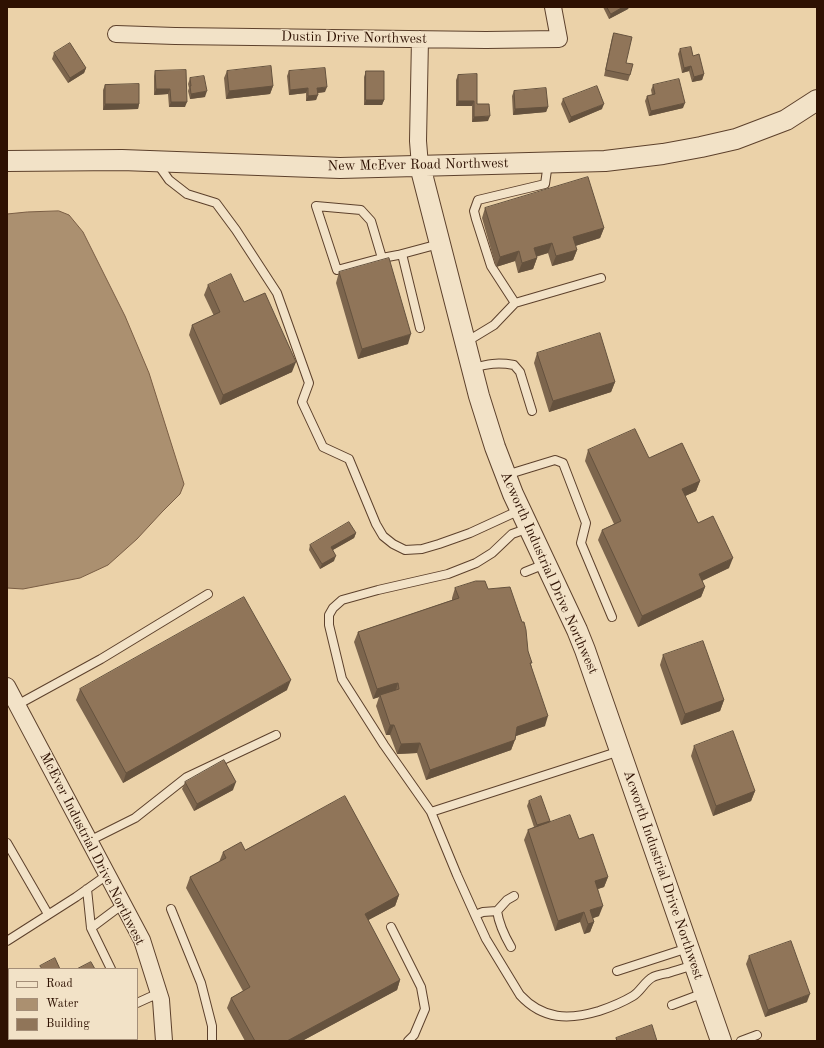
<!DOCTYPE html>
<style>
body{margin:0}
#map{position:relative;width:824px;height:1048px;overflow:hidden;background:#ebd2a9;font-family:"Old Standard TT",serif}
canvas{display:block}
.frame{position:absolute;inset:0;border:8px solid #2e1102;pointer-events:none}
.legend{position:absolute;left:8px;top:968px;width:130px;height:72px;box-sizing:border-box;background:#f2e2c7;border:1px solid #a48e78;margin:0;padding:5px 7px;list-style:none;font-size:12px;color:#2e1102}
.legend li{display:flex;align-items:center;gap:8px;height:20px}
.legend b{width:20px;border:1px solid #a48e78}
</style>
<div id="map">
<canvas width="824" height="1048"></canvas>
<div class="frame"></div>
<ul class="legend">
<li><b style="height:5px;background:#f2e2c7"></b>Road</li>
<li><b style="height:11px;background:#ab9070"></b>Water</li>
<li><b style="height:11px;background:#907559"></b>Building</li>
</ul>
</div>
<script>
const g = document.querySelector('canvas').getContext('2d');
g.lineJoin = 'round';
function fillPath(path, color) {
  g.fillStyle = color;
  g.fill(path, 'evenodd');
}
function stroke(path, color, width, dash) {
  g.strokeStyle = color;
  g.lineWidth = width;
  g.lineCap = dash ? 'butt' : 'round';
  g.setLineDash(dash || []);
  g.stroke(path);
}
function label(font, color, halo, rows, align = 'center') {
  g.font = font + ' "Old Standard TT",serif';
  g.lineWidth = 3;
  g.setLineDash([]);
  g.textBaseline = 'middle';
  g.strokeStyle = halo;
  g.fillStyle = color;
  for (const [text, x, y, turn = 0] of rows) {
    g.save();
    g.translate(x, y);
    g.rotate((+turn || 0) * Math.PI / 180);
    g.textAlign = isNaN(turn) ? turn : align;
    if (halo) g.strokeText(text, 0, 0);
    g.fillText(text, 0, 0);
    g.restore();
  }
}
const water = new Path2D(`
 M59 211 69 215 83 232 125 316 149 373 184 484 180 494 162 512 137 539 108 565 80 578 23 589 7 588V214L27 212Z`);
const service = new Path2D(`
 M157 163 169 180 187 194 216 203 236 230 277 293 309 383 302 402 323 447 349 459 376 524 383 536 393 544 405 550 422 549 439 544 470 533 520 510
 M402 254 420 328
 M382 258 337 270 316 206 361 210 371 221 382 258 398 255 439 244
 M515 303 491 266 476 219 474 211 478 200 545 184 548 163
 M466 342 494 325 515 303 601 278
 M472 368C488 364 497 362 514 365L520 372 532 411
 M506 475 555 460 563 463 586 523 581 543 612 617
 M525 572 545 564
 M17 705 101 659 208 594
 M620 751 431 812 457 875 475 915 486 939 520 995C543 1020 569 1020 599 1011 611 1007 623 1002 633 996 641 991 644 982 653 977 657 975 663 974 668 973 677 970 685 968 694 965
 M431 812 384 745 342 679 329 625V615L333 608 342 600 378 590 448 574 476 563 492 553 512 534 529 528
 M89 841 135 818 187 777 276 735
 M7 843 48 914
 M87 889 91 928 111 969
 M171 909 201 983 212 1026V1041
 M475 915 483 912 497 911
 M391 927 421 987 425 1009 414 1035 408 1041
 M91 928 123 904
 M7 941 76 897 107 875
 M511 947C504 935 499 924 497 911L507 900 514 896
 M617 971 688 948
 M137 1003 159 993
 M672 1005 704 993
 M741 1041 757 1035`);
const minor = new Path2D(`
 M116 34 175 36 486 40 559 39 553 7
 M420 39 418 141 420 166
 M7 686 142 940 161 1000 164 1041`);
const tertiary = new Path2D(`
 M7 161 122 160 340 168 605 161 663 154 701 147 736 139 786 120 817 100
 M420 166 479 396 495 447 513 494 577 630 585 650 721 1041`);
const wall = new Path2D(`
 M603 7H629L628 9 609 19Z
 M614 33 626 63 630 75 628 81 604 76 612 38Z
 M680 49 693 56 704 74 702 80 692 82 689 71 682 73 678 54Z
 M54 53 86 68 84 73 68 83 52 59Z
 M155 71 185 107H169L168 94 154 95V76Z
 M227 71 273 86 270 94 226 99 224 78Z
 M289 71 325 92 318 93 316 100 306 101V93L289 95 287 76Z
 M366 71 384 100 382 105H364V77Z
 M458 75 477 104 488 121 472 122V106H456V80Z
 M190 78 205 97 190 99 188 91 189 88 188 84Z
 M105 85 139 104 138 109 103 110V90Z
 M653 85 683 108 649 116 645 101 647 96 652 95 651 90Z
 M514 91 548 107 546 112 513 115 512 96Z
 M563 99 602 109 569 123 561 104Z
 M485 208 604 228 600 238 575 246 577 250 573 260 552 266 548 253 536 257 537 258 533 269 518 273 515 261 496 267 482 218Z
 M339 272 408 344 358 359 336 283Z
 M208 285 244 302 292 372 220 405 189 335 192 325 214 316 204 295Z
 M537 353 615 382 611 392 549 412 534 363Z
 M588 450 649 458 700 481 696 491 685 496 698 523 729 568 702 581 705 587 701 597 638 627 598 540 602 530 614 524 585 461Z
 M356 533 354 538 333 550 334 561 320 569 309 550 310 545Z
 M455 588 488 589 528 651 545 726 516 736 511 750 426 780 417 753 397 754 390 735H386L376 706 379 697 373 699 354 642 358 632 452 600V598Z
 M663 655 724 700 720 711 681 725 660 665Z
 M80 689 287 690 123 783 76 700Z
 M694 746 755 791 751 801 713 816 691 756Z
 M185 782 233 790 194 811 182 789Z
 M529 801 550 821 549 822 579 839 608 877 604 887 598 889 599 916 592 918 594 922 590 932 584 934 580 922 555 931 524 840 528 830 534 827 527 806Z
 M245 850 399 895 395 906 368 920 400 980 397 990 302 1041H245L227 1008 231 998 243 991 186 888 190 877 219 862 223 852Z
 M749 956 807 1002 765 1017 746 964Z
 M9 1004V1025L7 1021V1005Z
 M16 1039H95L91 1041H17Z`);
const shadedWall = new Path2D(`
 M623 7H629L628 9 609 19 611 14Z
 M691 66 689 71 682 73 684 68Z
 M86 68 84 73 68 83 70 78Z
 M704 74 702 80 692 82 694 77Z
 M273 86 270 94 226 99 229 91Z
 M327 87 325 92 316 93 317 88Z
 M308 88 306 93 289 95 290 90Z
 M156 89H170L168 94 154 95Z
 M207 91 205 97 190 99 191 94Z
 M318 95 316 100 306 101 308 96Z
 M366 100H384L382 105H364Z
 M458 101H474L472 106H456Z
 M171 102H187L185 107H169Z
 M685 103 683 108 649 116 651 111Z
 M105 104H139L138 109 103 110Z
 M604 104 602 109 569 123 571 117Z
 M548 107 546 112 513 115 515 109Z
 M490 116 488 121 472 122 474 117Z
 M604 228 600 238 569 248 573 237Z
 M552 243 548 253 530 258 534 248Z
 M577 250 573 260 552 266 556 256Z
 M519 251 515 261 496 267 500 257Z
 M537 258 533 269 518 273 522 263Z
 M411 334 408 344 358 359 362 349Z
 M296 362 292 372 220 405 223 395Z
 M615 382 611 392 549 412 553 401Z
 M700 481 696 491 679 499 682 489Z
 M356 533 354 538 329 552 331 547Z
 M336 556 334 561 320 569 322 564Z
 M733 558 729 568 695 584 699 574Z
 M705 587 701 597 638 627 642 616Z
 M291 680 287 690 123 783 126 773Z
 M398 683 395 693 380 695 379 697 373 699 377 689 393 684Z
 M724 700 720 711 681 725 685 714Z
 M548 716 545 726 513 737 517 727Z
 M390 725H394L390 735H386Z
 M515 740 511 750 426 780 430 770Z
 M420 743 417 753 397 754 401 744Z
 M236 782 233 790 194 811 197 804Z
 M755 791 751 801 713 816 716 806Z
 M550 821 548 826 535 830 537 825Z
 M608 877 604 887 591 891 595 881Z
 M399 895 395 906 361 924 365 914Z
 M603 906 599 916 586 921 590 910Z
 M584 912 580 922 555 931 558 921Z
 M594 922 590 932 584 934 588 924Z
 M400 980 397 990 302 1041H287Z
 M810 994 807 1002 765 1017 768 1010Z
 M79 1039H95L91 1041H76Z`);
const building = new Path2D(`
 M607 7H623L611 14Z
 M614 33 632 37 626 63 633 64 630 75 606 70Z
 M70 43 86 68 70 78 54 53Z
 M691 47 693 56 699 54 704 74 694 77 691 66 684 68 680 49Z
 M271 66 273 86 229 91 227 71Z
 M325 68 327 87 317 88 318 95 308 96V88L290 90 289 71Z
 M186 70 187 102H171L170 89H156L155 71Z
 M366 71H384V100H366Z
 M477 74V104H489L490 116 474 117V101H458V75Z
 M204 76 207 91 191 94 190 86H191L190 78Z
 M679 79 685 103 651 111 647 96 655 94 653 85Z
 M139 84V104H105V85Z
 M597 86 604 104 571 117 563 99Z
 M546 88 548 107 515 109 514 91Z
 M588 177 604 228 573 237 577 250 556 256 552 243 534 248 537 258 522 263 519 251 500 257 485 208Z
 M389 258 411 334 362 349 339 272Z
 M231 274 244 302 265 293 296 362 223 395 192 325 220 312 208 285Z
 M600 333 615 382 553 401 537 353Z
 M635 429 649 458 682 443 700 481 682 489 698 523 713 516 733 558 699 574 705 587 642 616 602 530 621 521 588 450Z
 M349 522 356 533 331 547 336 556 322 564 310 545Z
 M476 581H485L488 589 510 587 522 622H524L526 630 528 651 532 663H530L548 716 517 727 515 740 430 770 420 743 401 744 394 725H390L380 695 399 689 398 683 393 684 377 689 358 632 459 598 455 588Z
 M244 597 291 680 126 773 80 689Z
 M703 641 724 700 685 714 663 655Z
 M733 731 755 791 716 806 694 746Z
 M224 760 236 782 197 804 185 782Z
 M345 796 399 895 365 914 400 980 287 1041H255L231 998 250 987 190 877 226 858 223 852 241 842 245 850Z
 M541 796 550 821 537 825 529 801Z
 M570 815 579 839 593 834 608 877 595 881 603 906 590 910 594 922 588 924 584 912 558 921 528 830Z
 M791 941 810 994 768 1010 749 956Z
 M55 958 60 969H42L40 966Z
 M91 962 95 969H77Z
 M652 1025 657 1041H617L616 1038Z
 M26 1039H79L76 1041H27Z`);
const streetNames = [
 ["Dustin Drive Northwest",354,38,1],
 ["New McEver Road Northwest",418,165,-1],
 ["Acworth Industrial Drive Northwest",549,573,66],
 ["McEver Industrial Drive Northwest",92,849,63],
 ["Acworth Industrial Drive Northwest",663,875,71]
];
fillPath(water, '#ab9070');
stroke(water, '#795d44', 1);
stroke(service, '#5d412c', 10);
stroke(minor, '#5d412c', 18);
stroke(tertiary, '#5d412c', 22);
stroke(service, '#f2e2c7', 8);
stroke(minor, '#f2e2c7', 16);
stroke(tertiary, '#f2e2c7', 20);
fillPath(wall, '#7c654d');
fillPath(shadedWall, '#65523e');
fillPath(building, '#907559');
stroke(building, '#65523e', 1);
label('14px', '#2e1102', '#f2e2c7', streetNames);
</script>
